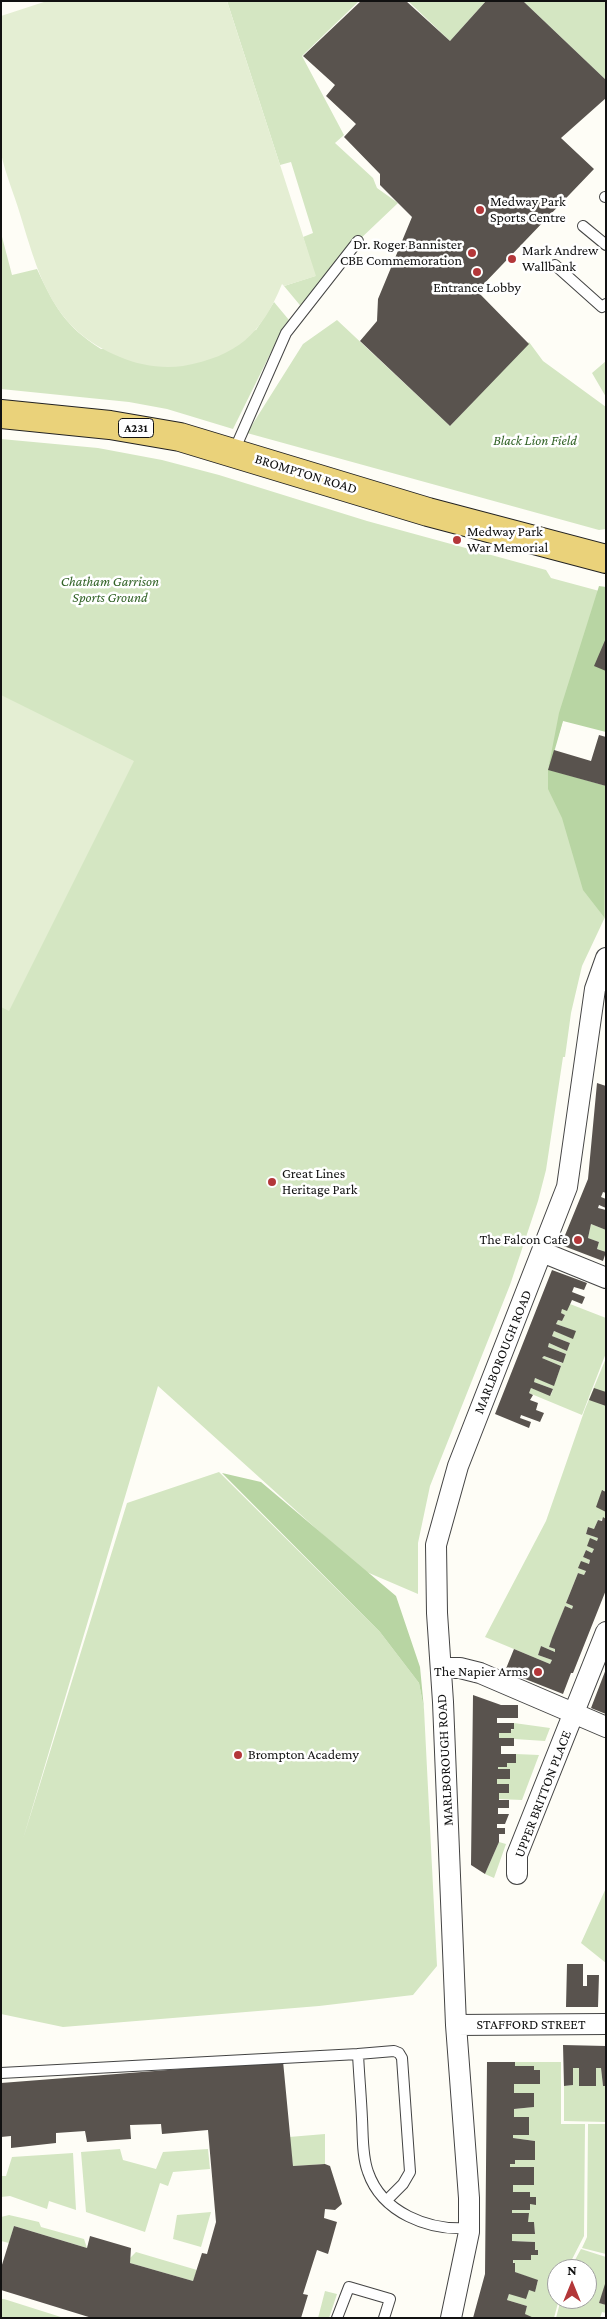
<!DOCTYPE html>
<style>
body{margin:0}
#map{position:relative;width:607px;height:2319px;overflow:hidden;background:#fefdf6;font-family:"Crimson Pro",serif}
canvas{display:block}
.frame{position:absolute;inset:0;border:2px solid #111;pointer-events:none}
.north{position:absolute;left:547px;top:2259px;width:50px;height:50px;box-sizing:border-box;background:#fff;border:1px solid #a0a0a0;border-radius:50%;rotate:0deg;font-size:14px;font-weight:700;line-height:20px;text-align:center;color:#111}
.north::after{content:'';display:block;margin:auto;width:18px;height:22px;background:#b33739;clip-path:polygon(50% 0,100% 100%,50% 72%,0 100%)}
</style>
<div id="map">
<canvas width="607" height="2319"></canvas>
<div class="frame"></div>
<div class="north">N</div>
</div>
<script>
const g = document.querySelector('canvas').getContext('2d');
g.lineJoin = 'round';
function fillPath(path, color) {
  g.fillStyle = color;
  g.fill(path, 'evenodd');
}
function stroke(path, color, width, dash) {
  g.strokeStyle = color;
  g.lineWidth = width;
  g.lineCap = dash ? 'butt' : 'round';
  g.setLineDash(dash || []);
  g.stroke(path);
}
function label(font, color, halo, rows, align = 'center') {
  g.font = font + ' "Crimson Pro",serif';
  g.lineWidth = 5;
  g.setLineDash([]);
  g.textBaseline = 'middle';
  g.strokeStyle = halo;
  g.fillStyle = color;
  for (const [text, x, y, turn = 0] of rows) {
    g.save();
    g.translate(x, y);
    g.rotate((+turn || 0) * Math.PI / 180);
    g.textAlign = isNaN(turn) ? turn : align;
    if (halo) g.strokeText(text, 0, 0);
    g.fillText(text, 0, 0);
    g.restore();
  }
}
const green = new Path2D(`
 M227 1H359L302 56 344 135 335 143 373 178 377 188 398 203 358 241 304 310 284 286 315 276 303 237 313 233 291 162 280 165Z
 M408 1H486L450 41Z
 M523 1H606V80Z
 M1 233 12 275 37 269C55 307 65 326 101 349L256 330 274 302 289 320 284 326 233 429 167 409 129 402 1 389Z
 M337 320 450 426 529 342 543 361 606 407V529L599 530 247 433 303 344Z
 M606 361V397L592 373Z
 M1 439 98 448 162 460 219 475 367 521 546 570 551 578 603 592 548 769 606 786V915L582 966 571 1013 565 1057H563L546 1170 538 1201 510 1285 430 1486 418 1543V1594L362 1570 158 1386 23 1839 127 1503 219 1472 380 1632 419 1683 424 1709 437 1966 413 1995 319 2006 63 2027 1 2014Z
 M591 1224 606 1230V1252L597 1249 599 1242 588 1238Z
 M570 1304 606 1318V1353L582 1415 529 1393 531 1388 551 1395 553 1389 534 1382 535 1378 554 1385 561 1366 542 1358 544 1356 562 1363 566 1354 548 1347 549 1343 567 1351 570 1343 552 1336 554 1331 573 1338 575 1331 556 1324 558 1320 562 1321 565 1315 561 1313 562 1309Z
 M606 1358V1492L603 1490 606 1519 598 1520 594 1529 588 1527 586 1534 598 1538 597 1541 590 1539 594 1549 592 1553 586 1550 583 1557 590 1560 584 1575 578 1573 566 1603 573 1606 572 1609 565 1606 549 1647 555 1649V1652L541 1646 538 1655 552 1660 550 1664 485 1637 546 1521 585 1409Z
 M514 1723 550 1728 545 1741 499 1738V1733L514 1729Z
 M516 1754 539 1755 522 1800 499 1799V1793H509V1785L497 1784V1779H510V1770L498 1769V1767H507V1763H516Z
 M499 1842 506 1844 494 1878 485 1874Z
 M606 1888V1963L581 1943Z
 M515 2062H561V2124H585L584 2236 567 2269H557V2299H559L554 2318H531L525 2314 527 2306 507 2300 509 2294 529 2290 535 2291 538 2281 515 2272 513 2260H531V2255L538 2254V2250H535V2242L512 2241V2234H535L534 2222H528V2213H512V2210H530V2204H536V2197H530V2193L513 2192V2185H534V2167H510V2164L515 2160H535V2141L513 2138V2135L529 2117H514V2109L534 2107V2093H514V2084H540V2071L515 2066Z
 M573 2068H579L596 2085V2068H601L603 2086H606V2122L564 2121V2086L573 2085Z
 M588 2124H606V2254L582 2248 587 2237Z
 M325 2134V2164L293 2166 289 2137Z
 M120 2149 123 2160 156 2169 163 2152 208 2149 210 2169 173 2172 168 2186 160 2183 145 2232 86 2212 81 2152Z
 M73 2153 76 2210 49 2201 47 2209 10 2196 1 2197V2176H6L12 2157Z
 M211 2212 201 2247 173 2239 177 2215Z
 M9 2215 39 2222 41 2227 84 2239 87 2248 14 2226 9 2243 1 2241V2217Z
 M581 2249 606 2257V2287L599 2303 606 2305V2313L602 2312 600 2318H556L561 2299H587V2269H570Z
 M136 2252 197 2270 193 2281 130 2263V2258Z
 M325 2291 337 2294 329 2318H318Z
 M1 2299H4L64 2318H1Z`);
const forest = new Path2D(`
 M599 586 606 587V732L563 721 549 770 606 786 604 917 583 890 562 818 548 789V770L559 713Z
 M222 1473 261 1482 396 1596 420 1667 424 1709 419 1683 380 1632Z`);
const pitch = new Path2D(`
 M47 1H227L316 276 284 286 282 284C261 335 237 356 183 366 161 369 139 365 120 357 52 329 40 279 20 214 14 194 5 173 1 153 0 140 1 124 1 111 1 79 1 48 1 16Z
 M1 695 134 761 9 1011 1 1007Z`);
const building = new Path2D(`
 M361 1H406L450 41 486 1H523L606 80V98L561 138 594 169 477 291 529 344 450 426 360 341 377 321 378 299 412 217 380 185V174L344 137 356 124 326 96 335 85 303 56Z
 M606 638V671L594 666Z
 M599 735 606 737V786L548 770 554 750 591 761Z
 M597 1083 606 1086V1193L603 1192 601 1197 606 1199V1208L599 1205 598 1208 606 1210V1230L591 1224 588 1238 599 1242 597 1249 606 1252 603 1261 561 1245 588 1179Z
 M552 1270 587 1283 584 1290 574 1287 572 1292 585 1297 582 1304 572 1300 567 1311 562 1309 561 1313 565 1315 562 1321 558 1320 556 1324 576 1331 573 1339 554 1331 552 1336 570 1343 567 1351 549 1343 548 1347 566 1354 563 1363 544 1356 542 1358 561 1366 554 1386 535 1378 534 1382 553 1389 550 1396 531 1388 529 1393 533 1395 530 1400 538 1403 536 1410 544 1413 540 1422 521 1415 520 1418 531 1422 529 1428 495 1414Z
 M594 1388 606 1392V1406L589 1400Z
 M602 1490 606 1492V1512L596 1507Z
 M603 1517 606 1519V1590L573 1673H571L563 1694 505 1671 514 1649 550 1664 552 1660 538 1655 541 1646 555 1652V1649L549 1647 552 1638 565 1606 572 1609 573 1606 566 1603 578 1573 584 1575 586 1571 578 1568 581 1561 589 1564 590 1560 583 1557 586 1550 592 1553 594 1549 587 1546 590 1538 597 1541 598 1538 586 1534 588 1527 594 1529 598 1520 602 1521Z
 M606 1669V1714L591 1708Z
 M473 1695 501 1705H518V1718H497V1723H514V1729H511V1733H499V1738H514V1746H501V1754H516V1763H507V1767H498V1769H510V1779H497V1784H509V1793H499V1800H509V1808H498V1814H509L505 1824H497V1828H505V1834H499V1842L485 1874 471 1865Z
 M567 1964H583V1986H587V1975H599L598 2007H566Z
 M563 2045 606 2046V2086H603L601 2068H596V2086H579V2068H573V2085L564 2086Z
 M283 2061 293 2166 325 2164 330 2166 342 2204 335 2210 325 2209 324 2218 337 2222 328 2254 317 2250 303 2294 308 2295 301 2318H92L1 2290V2268L14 2226 87 2248 90 2236 131 2248 130 2263 193 2281 202 2253 207 2254 216 2222 208 2130 162 2134 161 2124 130 2125 131 2139 87 2142 85 2131 56 2133V2143L11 2148V2136L1 2137V2083Z
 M487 2062H515V2066H534V2070H540V2084H514V2093H534V2107L514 2109V2117H529V2135H513V2138L535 2141V2160H515V2164H510V2167H534V2185H513V2192H530V2197H536V2205L530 2204V2210H512V2213H529L528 2222H534L535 2234H512V2241L535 2242V2250H538V2255H531V2260H513V2263H515V2272L538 2280 535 2292 529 2290 526 2299 509 2294 507 2300 527 2306 525 2314 534 2318H473L485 2274Z
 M605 2284H606V2305L599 2303Z`);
const service = new Path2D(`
 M605 197H606
 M583 226 606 245
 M555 265 602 307 606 304
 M234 451 286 333 358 241
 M1 2073 358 2054
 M387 2200 403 2184 410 2172 402 2058 399 2053 394 2051 358 2054C359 2075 361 2097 362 2119 363 2136 362 2156 368 2172 382 2213 429 2231 469 2228
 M337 2318 349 2287 390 2299 384 2318`);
const minor = new Path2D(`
 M542 1252 606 1278
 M441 1668H460L480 1673 606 1727
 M517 1874V1855L606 1632
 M456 2025 606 2024
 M451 2318 469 2232V2198L456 2025 443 1702 437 1613 436 1545 458 1466 567 1187 595 989 606 958`);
const primary = new Path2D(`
 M1 414 110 425 180 437 428 512 606 559`);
const markers = [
 [480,210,5,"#b33739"],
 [472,253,5,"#b33739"],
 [512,259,5,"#b33739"],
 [477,272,5,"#b33739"],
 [457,540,5,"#b33739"],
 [272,1182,5,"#b33739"],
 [578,1240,5,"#b33739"],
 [538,1672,5,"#b33739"],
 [238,1755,5,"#b33739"]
];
const shields = [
 [136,428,35]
];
const shieldNames = [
 ["A231",136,428]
];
const poiNames = [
 ["Medway Park",490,202],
 ["Sports Centre",490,218],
 ["Dr. Roger Bannister",462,245,"right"],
 ["CBE Commemoration",462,261,"right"],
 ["Mark Andrew",522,251],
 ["Wallbank",522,267],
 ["Entrance Lobby",477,288,"center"],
 ["Medway Park",467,532],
 ["War Memorial",467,548],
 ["Great Lines",282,1174],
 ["Heritage Park",282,1190],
 ["The Falcon Cafe",568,1240,"right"],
 ["The Napier Arms",528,1672,"right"],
 ["Brompton Academy",248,1755]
];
const parkNames = [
 ["Black Lion Field",535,441],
 ["Chatham Garrison",110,582],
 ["Sports Ground",110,598]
];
const streetNames = [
 ["BROMPTON ROAD",306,474,17],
 ["MARLBOROUGH ROAD",503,1352,-68],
 ["MARLBOROUGH ROAD",445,1760,-93],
 ["UPPER BRITTON PLACE",543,1794,-69],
 ["STAFFORD STREET",531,2025]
];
fillPath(green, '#d4e6c2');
fillPath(forest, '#b8d5a3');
fillPath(pitch, '#e4eed3');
fillPath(building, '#59534e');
stroke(service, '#444', 12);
stroke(minor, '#444', 22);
stroke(primary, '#222', 30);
stroke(service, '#fff', 10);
stroke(minor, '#fff', 20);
stroke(primary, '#ead27a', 28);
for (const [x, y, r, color] of markers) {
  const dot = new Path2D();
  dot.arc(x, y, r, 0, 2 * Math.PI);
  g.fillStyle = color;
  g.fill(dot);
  stroke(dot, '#fff', 2);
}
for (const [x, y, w] of shields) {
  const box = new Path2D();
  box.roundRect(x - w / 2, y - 9.5, w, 19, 4);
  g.fillStyle = '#fff';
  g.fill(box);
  stroke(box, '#111', 1);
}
label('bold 12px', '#111', null, shieldNames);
label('14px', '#111', '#fff', poiNames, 'left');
label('italic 14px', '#326327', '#fff', parkNames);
label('14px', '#111', '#fff', streetNames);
</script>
